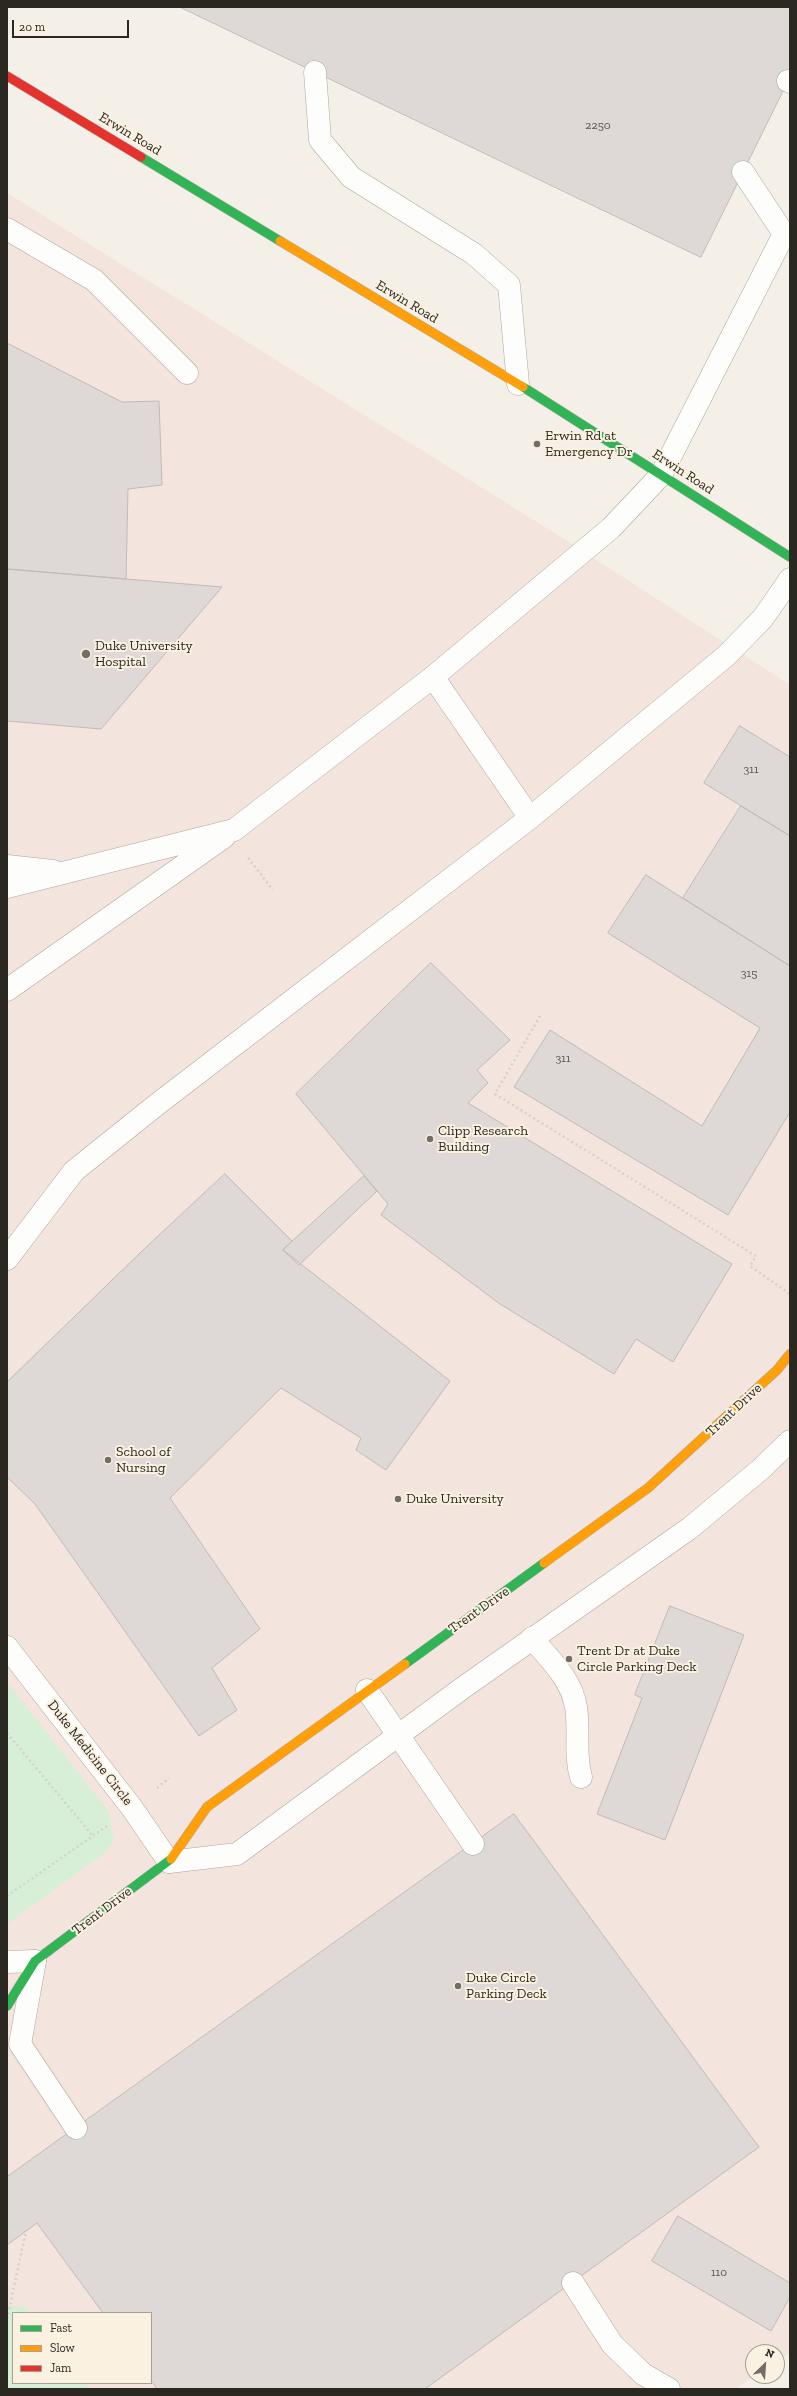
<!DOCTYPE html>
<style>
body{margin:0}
#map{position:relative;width:797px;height:2396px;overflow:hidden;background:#f4f0e7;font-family:"Zilla Slab",serif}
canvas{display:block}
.frame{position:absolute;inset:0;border:8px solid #2b2822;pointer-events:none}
.legend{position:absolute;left:12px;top:2312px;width:140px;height:72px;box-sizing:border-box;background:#faf1e1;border:1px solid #a7a195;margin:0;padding:5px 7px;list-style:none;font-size:12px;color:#2b2822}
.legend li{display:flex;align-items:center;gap:8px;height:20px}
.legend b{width:20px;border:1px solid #a7a195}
.north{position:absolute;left:745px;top:2344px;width:40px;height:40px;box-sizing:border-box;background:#faf1e1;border:1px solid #a7a195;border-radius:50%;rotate:25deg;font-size:11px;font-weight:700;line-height:16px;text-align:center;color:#2b2822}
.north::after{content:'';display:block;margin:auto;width:14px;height:18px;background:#716e67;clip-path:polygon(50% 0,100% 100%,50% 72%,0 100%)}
.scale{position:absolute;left:12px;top:20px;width:117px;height:18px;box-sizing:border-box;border:2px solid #2b2822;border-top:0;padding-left:5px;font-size:12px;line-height:14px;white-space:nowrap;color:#2b2822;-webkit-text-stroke:3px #faf1e1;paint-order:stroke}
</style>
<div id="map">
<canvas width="797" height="2396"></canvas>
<div class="frame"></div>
<ul class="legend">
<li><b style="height:5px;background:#30b455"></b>Fast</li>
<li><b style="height:5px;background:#ff9f0a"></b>Slow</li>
<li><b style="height:5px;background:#e5322d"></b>Jam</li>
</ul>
<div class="north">N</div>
<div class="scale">20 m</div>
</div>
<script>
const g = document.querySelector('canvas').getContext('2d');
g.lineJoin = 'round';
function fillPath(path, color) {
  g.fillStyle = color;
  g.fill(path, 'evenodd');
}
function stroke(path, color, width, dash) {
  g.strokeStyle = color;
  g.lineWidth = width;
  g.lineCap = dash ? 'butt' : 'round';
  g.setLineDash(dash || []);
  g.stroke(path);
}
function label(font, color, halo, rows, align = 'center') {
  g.font = font + ' "Zilla Slab",serif';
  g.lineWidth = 4;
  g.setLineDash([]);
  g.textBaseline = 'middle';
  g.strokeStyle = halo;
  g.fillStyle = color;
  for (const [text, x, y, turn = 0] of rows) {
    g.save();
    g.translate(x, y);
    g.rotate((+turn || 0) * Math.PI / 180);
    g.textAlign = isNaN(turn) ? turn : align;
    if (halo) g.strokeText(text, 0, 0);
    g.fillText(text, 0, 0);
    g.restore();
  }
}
const education = new Path2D(`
 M7 193 558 535 790 685V2353L777 2362V2352H753V2376H755L735 2389H7ZM13 2313H151V2383H13Z`);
const green = new Path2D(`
 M7 1682 109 1812 114 1841 103 1854 7 1924Z
 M7 2306 28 2307V2313H13V2383H86L91 2389H7Z`);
const building = new Path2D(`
 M180 7H790V77L701 257Z
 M7 343 122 402 159 401 162 485 128 489 126 579 7 569Z
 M7 569 126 579 222 587 101 729 7 721Z
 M740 726 790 757V836L704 783Z
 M741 806 790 836V966L683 898Z
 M646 875 790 966V1112L728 1215 514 1087 550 1030 702 1126 760 1028 608 933Z
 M431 963 510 1040 477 1070 488 1083 468 1103 732 1264 673 1362 636 1339 614 1374 500 1304 381 1215 388 1204 296 1094Z
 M225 1174 292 1241 283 1250 450 1381 386 1470 356 1450 361 1438 281 1388 170 1498 260 1629 212 1668 237 1710 199 1736 35 1504 7 1477V1382L141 1252Z
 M364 1176 377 1191 299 1265 283 1250Z
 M670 1606 744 1635 665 1840 597 1814 642 1698 635 1695Z
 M514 1814 759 2147 425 2389H157L151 2380V2313H103L37 2223 7 2245V2177Z
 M678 2216 790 2283V2297L771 2331 652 2261Z`);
const path = new Path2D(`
 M248 858 273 890
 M540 1016 495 1094 756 1256 750 1266 790 1294
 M7 1733 93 1836
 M157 1788 169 1778
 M7 1896 107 1826
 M7 2319 26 2231`);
const lane = new Path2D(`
 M315 72 320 140 351 177 474 254 509 285 518 384
 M788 81 790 82
 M7 229 94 280 187 373
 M530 818 726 656 763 618 790 579
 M7 866 53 871
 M7 887 234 830 433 677 611 528 661 475 784 234 743 172
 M7 990 224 837
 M7 1259 74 1171 155 1106 530 818 433 677
 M532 1638C550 1660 571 1678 576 1707 580 1730 574 1754 581 1777
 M7 1647 132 1808 169 1862
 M367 1690 473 1844
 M35 1961 20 2044 76 2128
 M573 2283 612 2344 643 2374 669 2389`);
const street = new Path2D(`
 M169 1862 237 1854 464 1687 690 1528 761 1469 790 1441
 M7 1962 35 1961`);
const fast = new Path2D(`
 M141 157 280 241
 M523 387 790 557
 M405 1664 544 1563
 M7 2006 35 1961 171 1859`);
const slow = new Path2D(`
 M280 241 523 387
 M544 1563 648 1488 777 1370 790 1354
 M171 1859 207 1807 405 1664`);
const jam = new Path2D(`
 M7 76 141 157`);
const markers = [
 [537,444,4,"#716e67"],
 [86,654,5,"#716e67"],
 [430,1139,4,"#716e67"],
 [108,1460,4,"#716e67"],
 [398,1499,4,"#716e67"],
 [569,1659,4,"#716e67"],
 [458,1986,4,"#716e67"]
];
const numberNames = [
 ["2250",598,126],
 ["311",751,770],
 ["315",749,974],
 ["311",563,1059],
 ["110",719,2273]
];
const streetNames = [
 ["Erwin Road",130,134,31],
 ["Erwin Road",407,302,31],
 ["Erwin Road",683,472,33],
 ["Trent Drive",734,1410,-43],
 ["Trent Drive",479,1610,-35],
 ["Duke Medicine Circle",90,1753,52],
 ["Trent Drive",102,1911,-37]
];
const poiNames = [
 ["Erwin Rd at",545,436],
 ["Emergency Dr",545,452],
 ["Duke University",95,646],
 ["Hospital",95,662],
 ["Clipp Research",438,1131],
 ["Building",438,1147],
 ["School of",116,1452],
 ["Nursing",116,1468],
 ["Duke University",406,1499],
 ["Trent Dr at Duke",577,1651],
 ["Circle Parking Deck",577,1667],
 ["Duke Circle",466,1978],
 ["Parking Deck",466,1994]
];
fillPath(education, '#f4e4de');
fillPath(green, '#d7eed7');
fillPath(building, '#ded8d6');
stroke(building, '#c0bbb8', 1);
stroke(lane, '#aba7a1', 23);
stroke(street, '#aba7a1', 23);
stroke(fast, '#aba7a1', 10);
stroke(slow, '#aba7a1', 10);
stroke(jam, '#aba7a1', 10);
stroke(path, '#d3d2cf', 2.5, [2, 3]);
stroke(lane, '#fdfdfb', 22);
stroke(street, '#fdfdfb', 22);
stroke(fast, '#30b455', 9);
stroke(slow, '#ff9f0a', 9);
stroke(jam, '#e5322d', 9);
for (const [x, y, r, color] of markers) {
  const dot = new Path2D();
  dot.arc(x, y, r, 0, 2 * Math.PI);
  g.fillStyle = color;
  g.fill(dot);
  stroke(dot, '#faf1e1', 1.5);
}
label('12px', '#5a5651', null, numberNames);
label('14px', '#2b2822', '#faf1e1', streetNames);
label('14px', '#2b2822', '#faf1e1', poiNames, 'left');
</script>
